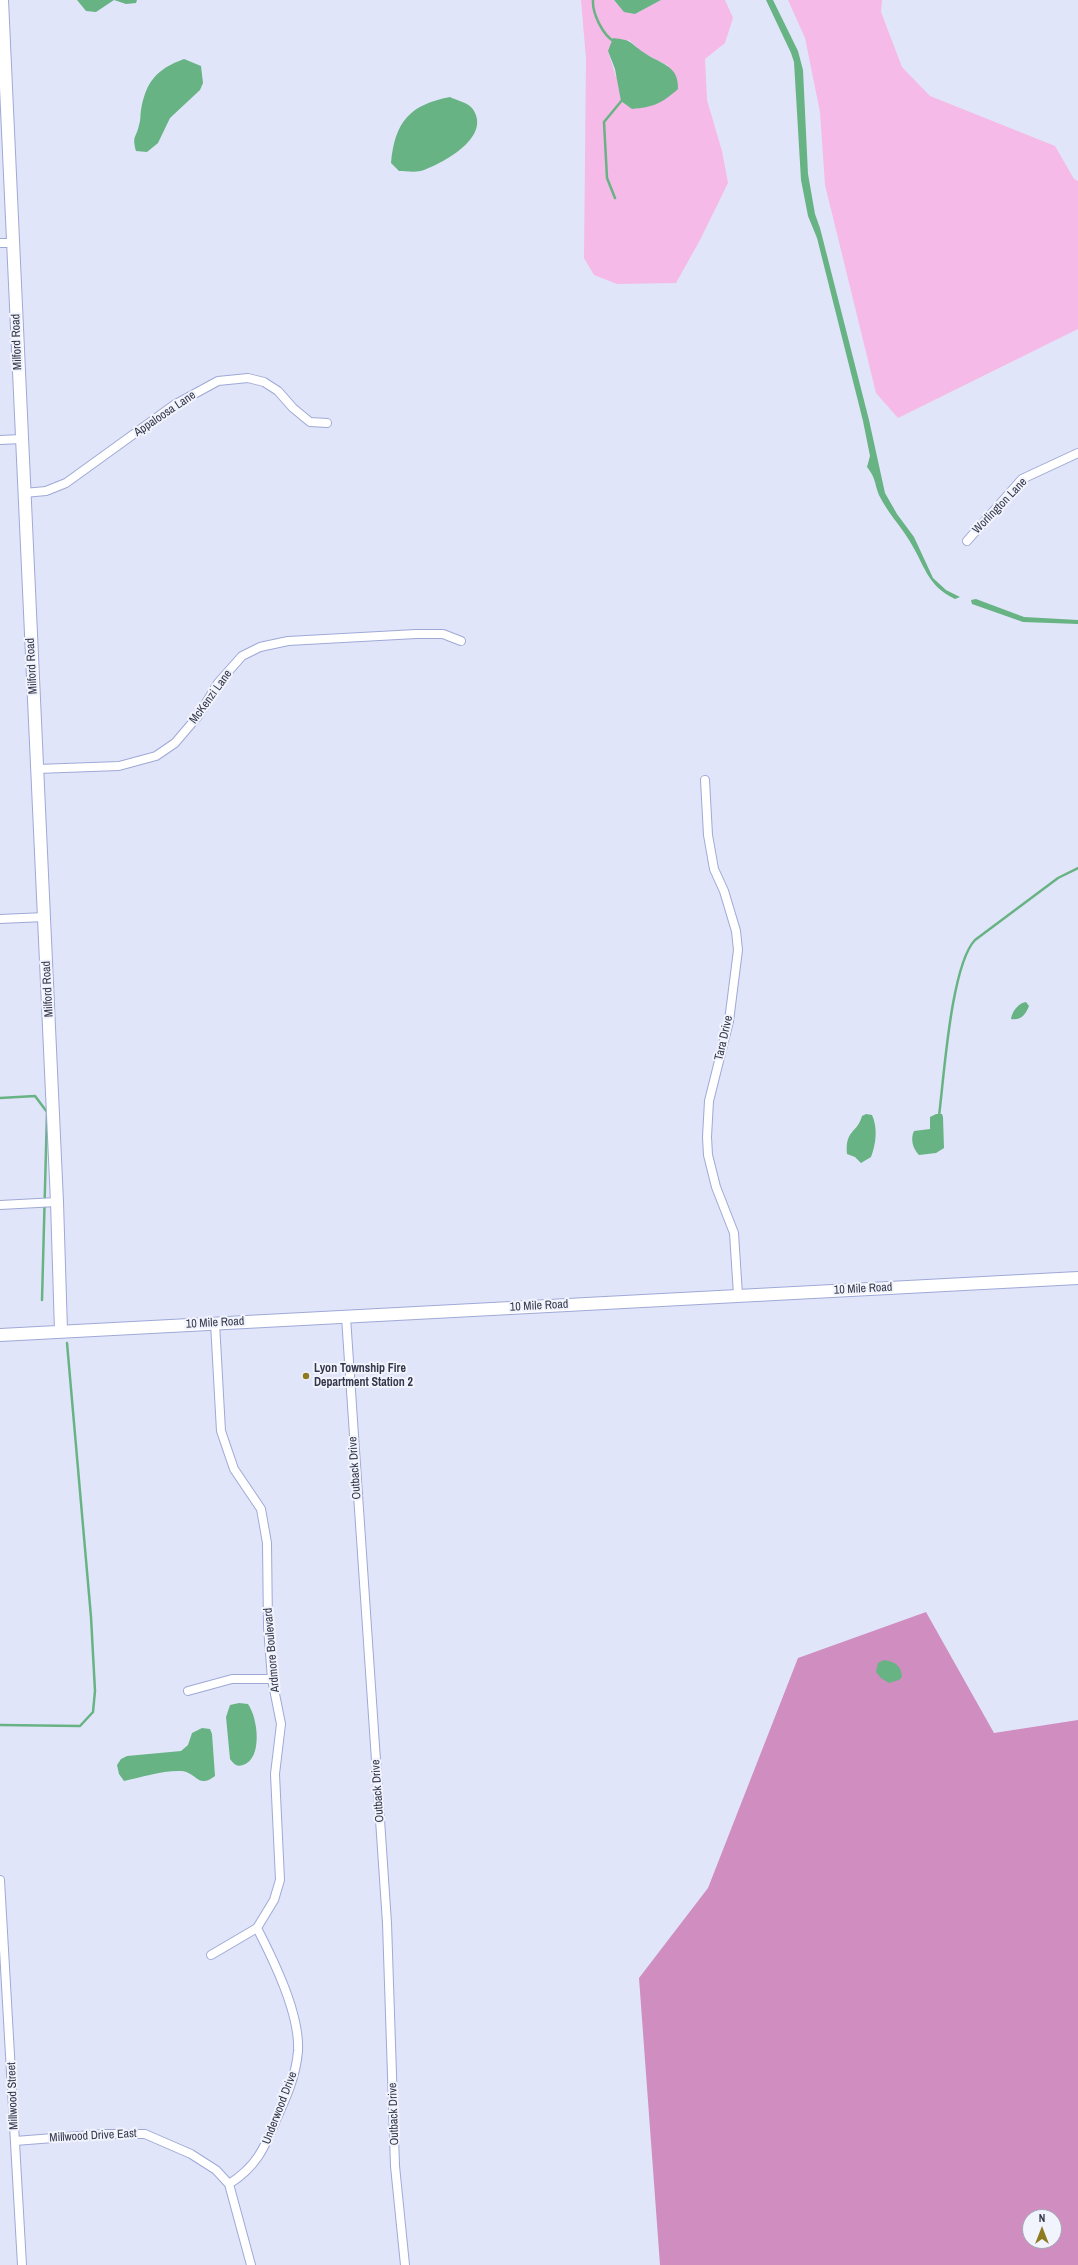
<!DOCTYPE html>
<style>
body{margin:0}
#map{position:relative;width:1078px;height:2265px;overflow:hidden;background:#e1e5f9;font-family:"Archivo Narrow",sans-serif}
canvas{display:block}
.north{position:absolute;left:1022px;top:2209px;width:40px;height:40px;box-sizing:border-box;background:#f1f3fd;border:1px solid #a5a8b5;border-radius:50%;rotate:0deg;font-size:11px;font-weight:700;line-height:16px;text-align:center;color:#34384a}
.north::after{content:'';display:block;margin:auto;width:14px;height:18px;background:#8f7a1f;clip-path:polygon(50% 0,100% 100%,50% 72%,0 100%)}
</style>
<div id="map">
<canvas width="1078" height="2265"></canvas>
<div class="north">N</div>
</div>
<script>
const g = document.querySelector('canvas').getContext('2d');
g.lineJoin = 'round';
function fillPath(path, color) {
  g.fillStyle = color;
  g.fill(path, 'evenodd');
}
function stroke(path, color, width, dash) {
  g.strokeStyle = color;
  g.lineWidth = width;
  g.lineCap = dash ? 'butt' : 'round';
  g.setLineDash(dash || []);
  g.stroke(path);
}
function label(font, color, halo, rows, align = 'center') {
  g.font = font + ' "Archivo Narrow",sans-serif';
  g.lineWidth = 4;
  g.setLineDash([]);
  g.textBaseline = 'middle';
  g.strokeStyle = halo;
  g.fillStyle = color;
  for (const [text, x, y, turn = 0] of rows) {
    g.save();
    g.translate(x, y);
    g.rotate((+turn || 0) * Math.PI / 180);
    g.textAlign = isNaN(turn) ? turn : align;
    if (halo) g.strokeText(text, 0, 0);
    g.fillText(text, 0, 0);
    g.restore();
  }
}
const green = new Path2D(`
 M581 0H614L616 3 635 14 661 0H725L733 18 725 43 705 59 707 100 722 151 728 183 700 240 676 283 617 284 594 275 584 258 586 59ZM629 40 643 53 669 66 616 77 608 51Z
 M788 0H882L881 12 902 67 930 96 1055 146 1074 179 1078 181V329L898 418 876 393 825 185 820 112 805 38Z`);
const forest = new Path2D(`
 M926 1612 994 1733 1078 1720V2265H660L639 1978 708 1888 798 1658ZM1030 2217H1054V2241H1030Z`);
const water = new Path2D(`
 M77 0H137L136 3 126 4 114 0 96 12 86 11Z
 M614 0H661L635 14 624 12Z
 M766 0H773L798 51 803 70 808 174 815 214 820 228 869 420 885 493 897 514 914 537 933 578 946 590 960 597 955 599C926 585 925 565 909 540 900 525 888 513 880 497 874 484 877 480 867 467L870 456 863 421 817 238 808 216 801 180 794 62 791 53Z
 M613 38C632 40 629 42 643 52 659 64 679 64 678 89 661 104 653 107 632 109L621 101 615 69 608 51Z
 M184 59 201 66 203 83 200 90 170 118 158 143 147 152 136 151C132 135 136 139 139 125 141 120 140 115 141 110 146 81 157 69 184 59Z
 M450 97C456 100 468 103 472 108 493 136 445 162 424 170 417 173 406 171 399 171L391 163C395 122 409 105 450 97Z
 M976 599 1024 617 1078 620V624L1023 622 972 604 971 600Z
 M1026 1002 1029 1006C1026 1014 1021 1021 1011 1019 1012 1012 1018 1003 1026 1002Z
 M866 1114 872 1115C878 1128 876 1144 871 1157L861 1163 855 1157 847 1154C845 1129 857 1134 862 1116Z
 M936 1114H942L943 1117 944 1148 936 1153 919 1155C913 1149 910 1139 914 1131L930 1129V1117Z
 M884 1660C895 1662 901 1665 902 1677L899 1680 889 1683 881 1678 876 1672 878 1663Z
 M239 1703 248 1704C258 1718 263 1759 243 1765 236 1767 234 1764 230 1759L226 1717 230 1705Z
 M202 1728 210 1729 212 1734 215 1776C198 1789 197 1773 182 1771 163 1770 142 1777 124 1781L119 1774 117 1765 121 1759 127 1756 181 1751 188 1745 192 1733Z`);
const stream = new Path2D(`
 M593 0C592 13 603 36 615 42
 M615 198 607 178 604 122 623 99
 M0 1098 35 1096 47 1112 42 1300
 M939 1116C944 1077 951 965 975 940L1058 878 1078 868
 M0 1725 80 1726 93 1712 95 1691 91 1617 67 1343`);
const street = new Path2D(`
 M0 243H13
 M0 440 22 439
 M24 493 46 491 66 483 174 405 218 381 248 378 264 382 278 391 293 408 310 422 327 423
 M967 541 1022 479 1078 453
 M37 769 119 766 156 756 175 743 198 716 218 683 242 656 260 647 288 641 416 634H443L461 641
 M705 780 708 835 714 869 724 891 736 931 738 950 729 1021 709 1101 707 1137 708 1155 716 1187 734 1233 738 1295
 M0 919 45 917
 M0 1205 57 1202
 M346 1317 387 1923 395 2166 405 2265
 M188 1691 232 1679H272
 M0 1880 22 2265
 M211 1955 257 1928 274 1900 280 1880 275 1774 281 1724 272 1679 268 1627 267 1543 261 1509 234 1469 221 1431 215 1323
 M15 2141 105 2134H145L191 2154 216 2170 229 2184 251 2265
 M229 2184C256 2167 264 2149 276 2120 286 2098 296 2076 298 2051 300 2014 274 1961 257 1928`);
const secondary = new Path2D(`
 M2 0 57 1202 61 1331
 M0 1335 1078 1278`);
const markers = [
 [306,1376,4,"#8f7a1f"]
];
const streetNames = [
 ["Milford Road",17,342,-92],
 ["Appaloosa Lane",165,414,-34],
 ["Worlington Lane",1000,506,-46],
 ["Milford Road",32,666,-93],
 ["McKenzi Lane",211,697,-54],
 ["Milford Road",48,989,-93],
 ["Tara Drive",724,1038,-77],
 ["10 Mile Road",863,1289,-3],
 ["10 Mile Road",539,1306,-3],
 ["10 Mile Road",215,1323,-3],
 ["Outback Drive",355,1468,-94],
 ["Ardmore Boulevard",272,1650,-95],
 ["Outback Drive",378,1791,-94],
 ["Millwood Street",13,2096,-92],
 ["Underwood Drive",280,2108,-69],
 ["Outback Drive",394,2114,-92],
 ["Millwood Drive East",93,2136,-3]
];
const poiNames = [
 ["Lyon Township Fire",314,1369],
 ["Department Station 2",314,1383]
];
fillPath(green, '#f5bae7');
fillPath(forest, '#cf8dc0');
fillPath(water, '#67b384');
stroke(stream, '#67b384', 2.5);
stroke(street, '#9fa9d7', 10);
stroke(secondary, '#9fa9d7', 14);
stroke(street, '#fff', 8);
stroke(secondary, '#fff', 12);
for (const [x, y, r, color] of markers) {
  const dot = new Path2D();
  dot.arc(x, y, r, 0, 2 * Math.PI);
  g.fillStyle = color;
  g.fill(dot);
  stroke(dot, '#f1f3fd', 1.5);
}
label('12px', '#34384a', '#f1f3fd', streetNames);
label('bold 12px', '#34384a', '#f1f3fd', poiNames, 'left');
</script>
